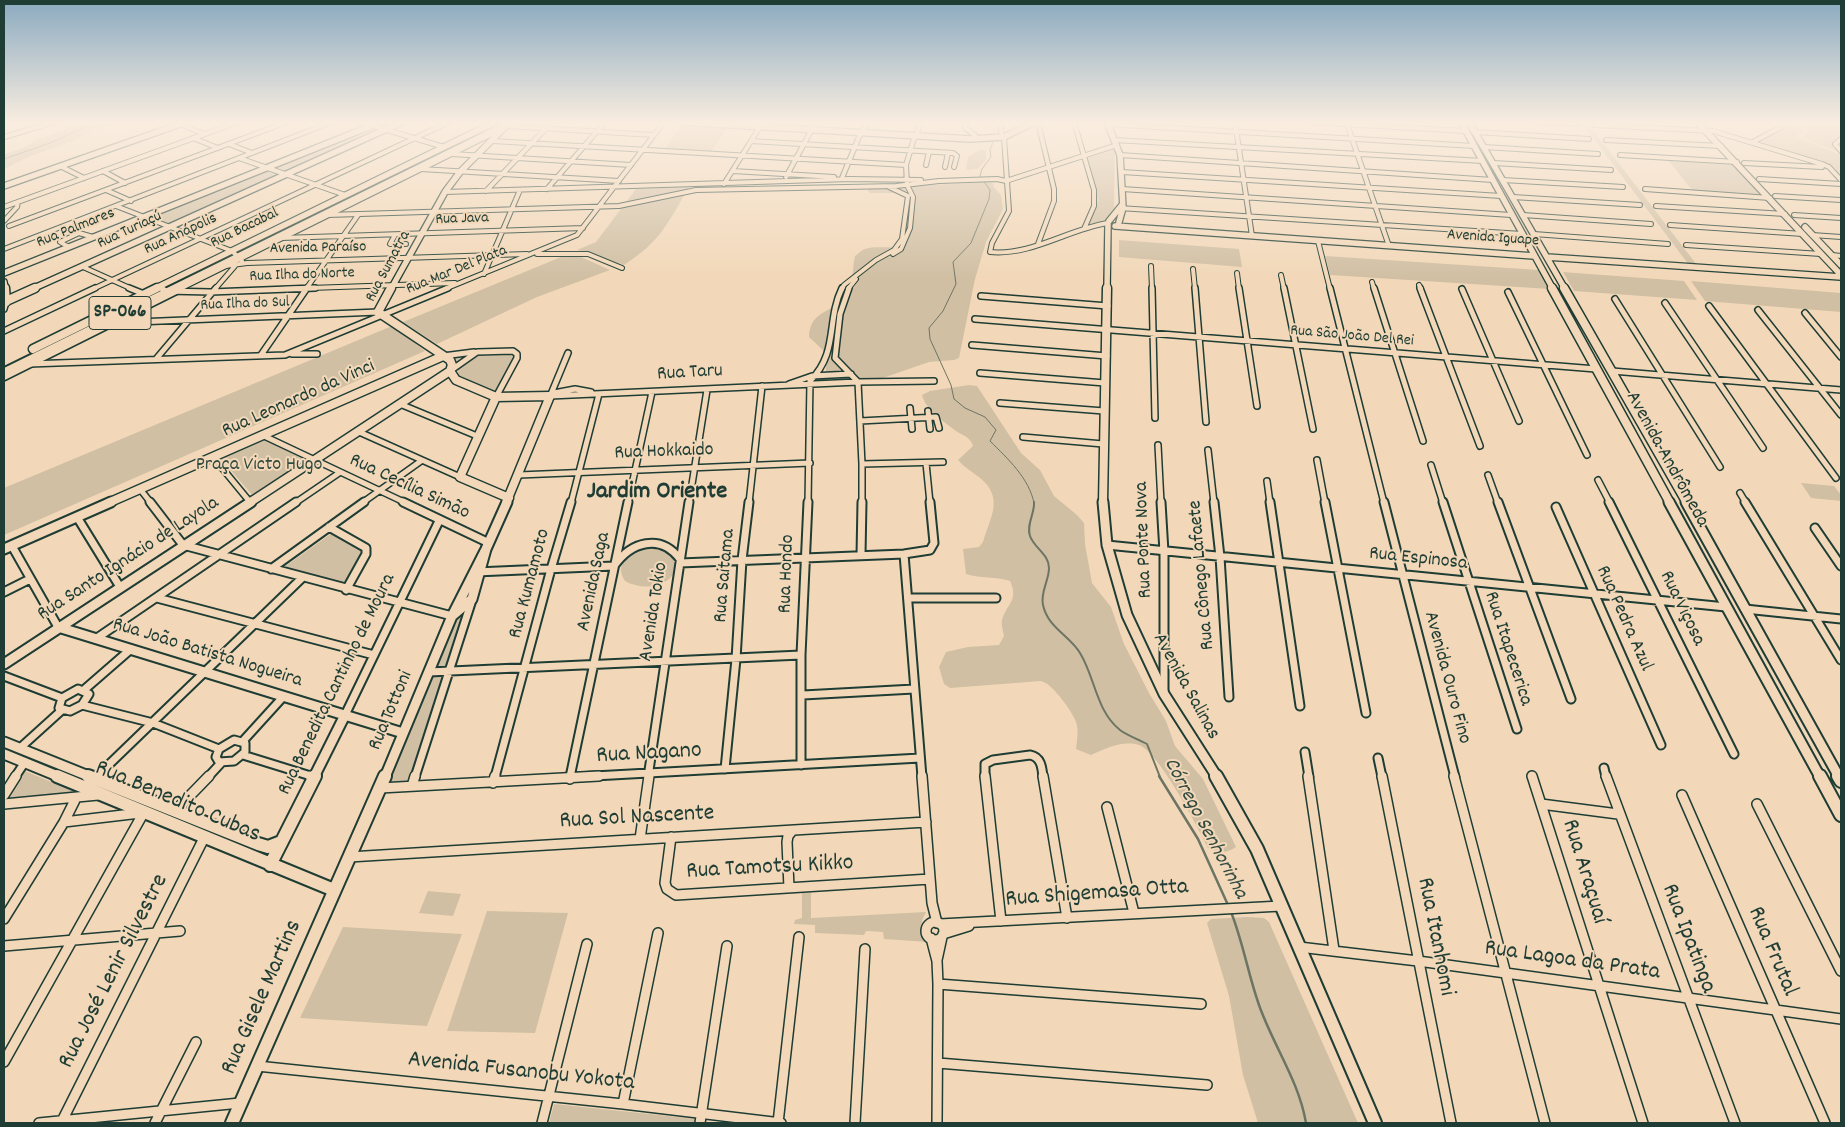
<!DOCTYPE html>
<meta charset="utf-8">
<style>
body{margin:0}
#map{position:relative;width:1845px;height:1127px;overflow:hidden;background:#f2d8b9;font-family:Dekko,sans-serif}
canvas{display:block}
.frame{position:absolute;inset:0;border:5px solid #1f3d34;pointer-events:none}
</style>
<div id="map">
<canvas width="1845" height="1127"></canvas>
<div class="frame"></div>
</div>
<script>
const g = document.querySelector('canvas').getContext('2d');
g.lineJoin = 'round';
function fillPath(path, color) {
  g.fillStyle = color;
  g.fill(path, 'evenodd');
}
function stroke(path, color, width, dash) {
  g.strokeStyle = color;
  g.lineWidth = width;
  g.lineCap = dash ? 'butt' : 'round';
  g.setLineDash(dash || []);
  g.stroke(path);
}
function label(font, color, halo, rows, align = 'center') {
  g.font = font + ' Dekko,sans-serif';
  g.lineWidth = 4;
  g.setLineDash([]);
  g.textBaseline = 'middle';
  g.strokeStyle = halo;
  g.fillStyle = color;
  for (const [text, x, y, turn = 0] of rows) {
    g.save();
    g.translate(x, y);
    g.rotate((+turn || 0) * Math.PI / 180);
    g.textAlign = isNaN(turn) ? turn : align;
    if (halo) g.strokeText(text, 0, 0);
    g.fillText(text, 0, 0);
    g.restore();
  }
}
const green = new Path2D(`
 M84 122H121L92 130 73 141 28 157 4 169V154L21 149 36 140Z
 M386 122H400L170 225 150 216Z
 M1581 122H1587L1697 265H1689Z
 M1788 122 1803 128V131L1798 135 1799 138 1841 155V177L1823 164 1760 143 1783 128Z
 M1795 122H1841V138L1833 142 1841 153 1803 138V136L1808 131 1804 126Z
 M683 123 728 126 712 151 665 149Z
 M1115 149 1114 208 1103 222 1089 225 1098 200 1085 159Z
 M979 150H986V160L977 169 966 170 968 157Z
 M1669 161 1735 165 1764 195 1693 191Z
 M991 182 994 184 993 186 1001 195 1003 209 986 242 975 279 959 358 954 360 929 362 880 379 836 381 825 378 827 354 809 337C810 309 833 314 847 295 854 285 852 268 855 256 858 254 861 250 865 249 878 244 898 252 908 241L911 196 909 193H870L868 191 869 188Z
 M689 187C667 224 661 241 624 265L588 252 577 250 596 242 636 189Z
 M1119 240 1239 249 1242 267 1119 257Z
 M1325 256 1539 270 1550 289 1330 275Z
 M561 257H581L610 270 537 297 437 344 403 322Z
 M1563 272 1684 281 1697 300 1574 291Z
 M1691 281 1841 293V312L1705 301Z
 M392 326 425 351 4 535V488Z
 M509 355 514 356 494 393 459 379 457 364 451 357Z
 M969 385 977 386 1021 453 1040 470 1054 496 1077 515 1084 523 1085 544 1092 583 1111 607 1124 644 1149 693 1166 721 1175 746 1203 779 1236 847C1226 854 1219 853 1208 848 1198 827 1158 751 1139 745 1123 740 1106 748 1091 755L1076 749C1077 741 1079 730 1076 722 1072 711 1052 683 1041 681L950 688 944 684 939 667 946 652 968 647 999 645 1004 636C1003 631 1001 625 1002 620 1007 603 1019 601 1010 581 995 576 981 579 966 574L963 549 979 547 983 542C990 517 1005 498 979 477 971 471 965 468 958 460L973 446C970 437 964 436 956 431 944 422 925 409 922 395L930 391Z
 M263 439 307 461 254 497 220 458Z
 M1801 483 1834 486 1841 495V501L1811 498Z
 M332 533 362 549 363 552 344 586 280 570Z
 M656 546 671 550 678 562C675 587 644 592 625 581 611 559 638 548 656 546Z
 M465 609 410 785 386 786 456 621Z
 M4 746 271 853 268 859 4 753Z
 M25 771 78 793 7 800Z
 M428 891 461 894 453 916 419 913Z
 M802 893H811V918L926 912C920 922 919 932 928 942L884 939 883 932 866 931 864 935 815 933V925L794 924 795 920 802 918Z
 M487 911 568 913 535 1033 447 1031Z
 M1247 917 1264 918 1269 922 1358 1123H1258L1243 1075 1229 996 1207 923 1211 919Z
 M343 927 462 934 427 1026 300 1018Z
 M554 1104 697 1119 696 1123H549Z`);
const streamFar2 = new Path2D(`
 M988 122 995 131
 M993 142 990 150 991 157 982 169 980 176 990 190 989 199 971 243 953 262 956 284 943 311 929 328 930 339 951 385 954 399 965 408 985 417 996 430 990 441C1008 459 1029 478 1034 503
 M4 159 50 143 97 122`);
const streamFar1 = new Path2D(`
 M1034 502C1035 513 1026 525 1030 536 1034 548 1049 554 1049 568 1049 581 1040 592 1043 605 1048 628 1069 635 1080 653 1095 677 1096 711 1120 730 1128 736 1138 739 1147 744L1160 777`);
const stream = new Path2D(`
 M1159 776 1198 839 1228 905
 M1231 912C1243 942 1248 974 1259 1005 1273 1045 1299 1081 1306 1123`);
const streetFar3 = new Path2D(`
 M360 122 444 147
 M966 122 965 128 976 136
 M1000 122 1002 136
 M1038 122 1054 189V201L1038 244
 M1074 122 1094 190V206L1084 229
 M1235 122 1252 236
 M1308 122 1466 131
 M1533 122 1577 124
 M180 124 204 134
 M1107 124 1474 146
 M1347 124 1389 246
 M1595 125 1713 131 1822 164 1829 167 1841 180
 M507 126 653 135
 M813 127 815 122
 M863 130 867 122
 M1475 132 1589 139
 M917 133 921 122
 M4 137 55 122
 M1004 137 1009 211 992 243 990 252C1032 256 1068 229 1108 223
 M193 138 218 148
 M1841 139 1835 144 1841 151
 M1114 140 1483 161
 M1606 140 1721 146
 M493 141 906 165
 M751 141 953 153 957 156 954 167
 M1753 142 1781 127 1785 122
 M229 144 252 153
 M1484 147 1598 154
 M452 154 631 165
 M1120 155 1493 180
 M1620 155 1737 162
 M239 158 345 195
 M1494 163 1611 170
 M1744 163 1822 167
 M926 165 929 152
 M60 166 84 178
 M945 167 948 153
 M421 169 619 181
 M103 171 125 183
 M733 171 834 177
 M1122 172 1501 196
 M786 177 812 129
 M842 178 861 132
 M1759 179 1841 184
 M1503 180 1623 187
 M724 184 763 122
 M547 189 605 122
 M1122 189 1511 215
 M1645 189 1770 198
 M106 190 131 201
 M486 191 552 122
 M445 192 850 179 921 180
 M1775 196 1841 200
 M1513 197 1640 205
 M116 206 232 251 242 261
 M1656 206 1785 214
 M4 207 238 122
 M1119 208 1522 234
 M327 215 619 206 696 190 896 186 939 181 997 179 1006 181 1117 145
 M1523 215 1651 224
 M1794 215 1841 218
 M4 221 17 207 18 202
 M1670 225 1803 234
 M9 226 287 122
 M1534 234 1668 244
 M395 235 390 244H406
 M1812 235 1841 237
 M281 238 583 228
 M1318 241 1330 289
 M1686 245 1821 254
 M69 247 60 242 79 233 93 237
 M4 249 332 122
 M537 254H588L622 268
 M893 254 901 249 910 228 913 197 907 185 906 165 915 135
 M1832 255 1841 256
 M225 266 247 263 527 254
 M1151 266 1152 289
 M83 267 132 289
 M1193 269 1195 289
 M1237 273 1239 289
 M484 274 520 190
 M1281 275 1284 289
 M1372 282 1374 289
 M162 285V289
 M1419 285 1421 289
 M93 289 449 122
 M215 289 235 266
 M281 289 455 283
 M306 289 358 215
 M445 289 577 235 664 122
 M842 289 844 285 876 260 894 250 902 239 908 196 889 187
 M848 289 856 279`);
const streetFar2 = new Path2D(`
 M129 288 144 294
 M161 288 166 291 211 292 315 288
 M849 288 840 314 835 358 858 382 862 464V503
 M1152 288 1155 418
 M1195 288 1206 422
 M1239 288 1257 406
 M1284 288 1313 429
 M1330 288 1384 503
 M1374 288 1423 441
 M1420 288 1480 446
 M1462 289 1519 421
 M1508 292 1587 455
 M981 296 1108 306
 M1615 299 1720 467
 M1665 303 1763 448
 M1709 306 1836 478
 M4 309 6 302
 M1758 310 1841 415
 M1805 313 1841 357
 M975 319 1596 369
 M113 323 378 312
 M4 331 95 288
 M972 345 1107 356
 M292 354H317
 M261 355 307 288
 M443 356 474 352
 M156 359 216 288
 M29 364 285 355 448 288
 M450 371 477 352 513 351 517 354V358L496 397
 M1612 371 1841 390
 M980 373 1105 383
 M789 384 812 376 851 374
 M554 393 575 389 591 392
 M551 394 568 353
 M550 396 858 382 934 381
 M1000 403 1104 411
 M400 404 477 436
 M910 408 912 429
 M928 411 930 429
 M860 421 936 417 939 428
 M357 431 460 477
 M262 435 406 503
 M1023 437 1103 444
 M1158 445 1161 503
 M1208 450 1214 503
 M213 457 250 502
 M1317 460 1325 503
 M926 463 930 503
 M862 464 943 462
 M1431 465 1443 503
 M519 475 810 463
 M1488 475 1498 503
 M1598 480 1610 503
 M1267 481 1270 503
 M140 489 151 503
 M1740 493 1746 503
 M295 503 339 473
 M362 503 421 461
 M571 503 599 394
 M628 503 652 392
 M689 503 707 390
 M749 503 762 386
 M808 503 810 381C839 352 826 321 842 288`);
const streetFar1 = new Path2D(`
 M150 502 183 545 452 616
 M403 502 489 543
 M1161 502 1164 552V691
 M1214 502 1220 557 1229 697
 M1270 502 1300 706
 M1325 502 1366 713
 M1384 502 1455 777
 M1443 502 1517 729
 M1498 502 1571 699
 M1609 502 1734 754
 M1745 502 1841 660
 M1556 507 1661 745
 M77 517 120 587
 M329 527 366 548V554L346 590
 M1815 528 1841 566
 M1107 545 1726 607
 M12 546 58 627
 M904 554 922 777
 M861 555 862 502
 M680 563 904 554 930 550 934 543 930 502
 M271 569 364 502
 M476 572 614 566C631 542 660 533 680 559
 M4 592 30 579
 M157 598 374 655
 M908 598H996
 M1745 609 1841 619
 M97 638 296 502
 M429 672 801 655
 M4 676 62 698
 M78 689 89 694 82 705 70 711 59 708 62 698Z
 M85 689 131 649
 M803 695 914 689
 M82 705 153 723 219 749
 M345 715 439 521
 M234 740 245 743V752L234 761 219 762 216 757 219 749Z
 M243 741 283 697
 M20 748 62 710
 M1305 752 1309 777
 M243 755 314 777
 M1378 758 1382 777
 M801 765V655L808 502
 M1604 768 1606 777
 M725 769 736 659 742 560 749 502
 M15 777 25 762
 M96 777 302 578
 M208 777 221 763
 M415 777 472 600
 M495 777 551 569 571 502
 M570 777 628 502
 M576 777 920 758
 M648 777 689 502
 M985 777V764L993 760 1030 755C1041 757 1042 767 1043 777`);
const street = new Path2D(`
 M310 776 314 777
 M922 776 932 903 937 923
 M985 776 1001 921
 M1043 776 1067 918
 M1308 776 1334 950
 M1382 776 1451 1123
 M1454 776 1545 1123
 M1532 776 1643 1123
 M1606 776 1735 1123
 M95 778 97 776
 M570 779 571 776
 M493 783 495 776
 M412 786 415 776
 M380 788 599 776
 M4 795 16 776
 M1682 795 1825 1123
 M4 804 98 795
 M1541 804 1618 814
 M1757 804 1841 971
 M1107 807 1134 913
 M176 810 209 776
 M64 822 140 813
 M671 837 665 883 667 889 676 895 930 879
 M640 839 649 776
 M349 857 926 822
 M789 888 787 842 788 836 792 831
 M4 919 64 822 76 798
 M926 931a9 9 0 1 1 18 0a9 9 0 1 1-18 0Z
 M940 924 1281 906
 M943 934 969 926
 M931 938 937 961 938 984 937 1123
 M4 946 180 931
 M1299 947 1418 961 1841 1019
 M937 960 942 937
 M938 984 1201 1004
 M4 1062 144 812
 M938 1063 1207 1085
 M257 1066 623 1104 781 1123
 M623 1104 658 933
 M39 1123 240 1103
 M61 1123 204 838
 M155 1123 196 1042
 M542 1123 587 944
 M700 1123 727 946
 M778 1123 799 937
 M855 1123 865 949`);
const secondaryFar3 = new Path2D(`
 M681 122 970 139 1004 137 1035 122
 M1107 122 1120 155 1123 208 1119 222
 M1461 122 1553 289
 M1469 122 1565 289
 M1697 122 1841 275
 M4 186 186 122
 M1109 221 1122 205
 M1115 226 1534 256
 M1805 227 1841 265
 M1547 257 1841 277
 M4 273 381 122
 M4 282 5 289
 M32 289 402 122
 M154 289 495 122
 M178 289 514 122
 M391 289 445 192 460 172 506 126
 M1107 289 1108 224`);
const secondaryFar2 = new Path2D(`
 M5 288 6 302
 M391 288 378 312 450 360 452 365 450 371 456 380 496 397 550 396 506 503
 M1552 288 1670 503
 M1564 288 1687 503
 M4 302 35 288
 M33 349 157 288
 M4 376 180 288
 M496 397 460 477 509 498
 M108 503 443 356
 M249 503 450 371
 M1103 503 1107 288`);
const secondaryFar1 = new Path2D(`
 M1103 502 1107 545 1127 615 1164 694 1217 777
 M1669 502 1820 777
 M1686 502 1839 777
 M4 549 111 502
 M452 616 472 599 486 549 507 502
 M58 627 403 733
 M4 664 251 502
 M4 742 91 777
 M4 754 60 777
 M314 777 345 715
 M385 777 452 616 485 551`);
const secondary = new Path2D(`
 M57 776 334 890
 M88 776 258 844 268 847 281 842
 M1216 776 1257 849 1375 1123
 M1820 776 1841 815
 M1838 776 1841 781
 M270 865 315 776
 M232 1123 385 776`);
const primary = new Path2D(`
 M505 122H512L4 373V368Z`);
const farStreetnames = [
 ["Rua Java",462,220,-2],
 ["Rua Palmares",76,229,-22],
 ["Rua Bacabal",245,229,-26],
 ["Rua Turiaçú",130,231,-25],
 ["Rua Anápolis",181,235,-25],
 ["Avenida Iguape",1493,239,4],
 ["Avenida Paraíso",318,249,-1],
 ["Rua Sumatra",389,267,-62],
 ["Rua Mar Del Plata",457,271,-22],
 ["Rua Ilha do Norte",302,276,-2],
 ["Rua Ilha do Sul",245,305,-2],
 ["Rua São João Del Rei",1352,337,5]
];
const shields = [
 [120,313,62]
];
const shieldNames = [
 ["SP-066",120,313]
];
const streetNames = [
 ["Rua Taru",690,374,-3],
 ["Rua Leonardo da Vinci",299,400,-24],
 ["Rua Hokkaido",664,453,-2],
 ["Avenida Andrômeda",1666,460,61],
 ["Rua Cecília Simão",409,488,25],
 ["Rua Ponte Nova",1145,540,-92],
 ["Rua Santo Ignácio de Layola",129,560,-33],
 ["Rua Espinosa",1418,560,6],
 ["Rua Hondo",788,574,-88],
 ["Rua Cônego Lafaete",1203,575,-95],
 ["Rua Saitama",726,576,-85],
 ["Avenida Saga",595,582,-78],
 ["Rua Kumamoto",531,584,-75],
 ["Rua Viçosa",1681,609,64],
 ["Avenida Tokio",655,612,-81],
 ["Rua Pedra Azul",1623,619,66],
 ["Rua Itapecerica",1507,649,72],
 ["Rua João Batista Nogueira",207,654,17],
 ["Avenida Ouro Fino",1446,678,75],
 ["Rua Benedita Cantinho de Moura",338,685,-64],
 ["Avenida Salinas",1185,687,61],
 ["Rua Tottoni",392,711,-67]
];
const parkNames = [
 ["Praça Victo Hugo",259,466]
];
const waterNames = [
 ["Córrego Senhorinha",1204,829,62]
];
const nearStreetnames = [
 ["Rua Nagano",649,755,-3],
 ["Rua Benedito Cubas",177,803,23],
 ["Rua Sol Nascente",637,819,-3],
 ["Rua Tamotsu Kikko",770,869,-3],
 ["Rua Araçuaí",1583,872,73],
 ["Rua Shigemasa Otta",1097,895,-4],
 ["Rua Itanhomi",1434,937,79],
 ["Rua Ipatinga",1687,939,69],
 ["Rua Frutal",1771,952,67],
 ["Rua Lagoa da Prata",1572,962,8],
 ["Rua José Lenir Silvestre",115,972,-63],
 ["Rua Gisele Martins",263,998,-66],
 ["Avenida Fusanobu Yokota",521,1073,6]
];
const districtNames = [
 ["Jardim Oriente",657,494]
];
fillPath(green, '#d0bfa3');
stroke(streamFar2, '#6c7564', 1);
stroke(streamFar1, '#6c7564', 2);
stroke(stream, '#6c7564', 2.5);
stroke(streetFar3, '#1f3d34', 6);
stroke(streetFar2, '#1f3d34', 8);
stroke(streetFar1, '#1f3d34', 11);
stroke(street, '#1f3d34', 12);
stroke(secondaryFar3, '#1f3d34', 8);
stroke(secondaryFar2, '#1f3d34', 11);
stroke(secondaryFar1, '#1f3d34', 13);
stroke(secondary, '#1f3d34', 16);
stroke(primary, '#1f3d34', 4);
stroke(streetFar3, '#f2d8b9', 4);
stroke(streetFar2, '#f2d8b9', 5);
stroke(streetFar1, '#f2d8b9', 7);
stroke(street, '#f2d8b9', 9);
stroke(secondaryFar3, '#f2d8b9', 5.5);
stroke(secondaryFar2, '#f2d8b9', 8);
stroke(secondaryFar1, '#f2d8b9', 9);
stroke(secondary, '#f2d8b9', 12);
fillPath(primary, '#f2d8b9');
const sky = g.createLinearGradient(0, 0, 0, 279);
sky.addColorStop(0, '#8baac0');
sky.addColorStop(0.44, '#f9ede0');
sky.addColorStop(1, '#f9ede000');
g.fillStyle = sky;
g.fillRect(0, 0, 1845, 279);
label('16px', '#1f3d34', '#f2d8b9', farStreetnames);
for (const [x, y, w] of shields) {
  const box = new Path2D();
  box.roundRect(x - w / 2, y - 16.5, w, 33, 4);
  g.fillStyle = '#f2d8b9';
  g.fill(box);
  stroke(box, '#1f3d34', 1);
}
label('bold 19px', '#1f3d34', null, shieldNames);
label('20px', '#1f3d34', '#f2d8b9', streetNames);
label('20px', '#314a3f', '#f2d8b9', parkNames);
label('italic 21px', '#324b40', '#f2d8b9', waterNames);
label('24px', '#1f3d34', '#f2d8b9', nearStreetnames);
label('bold 25px', '#1f3d34', '#f2d8b9', districtNames);
</script>
